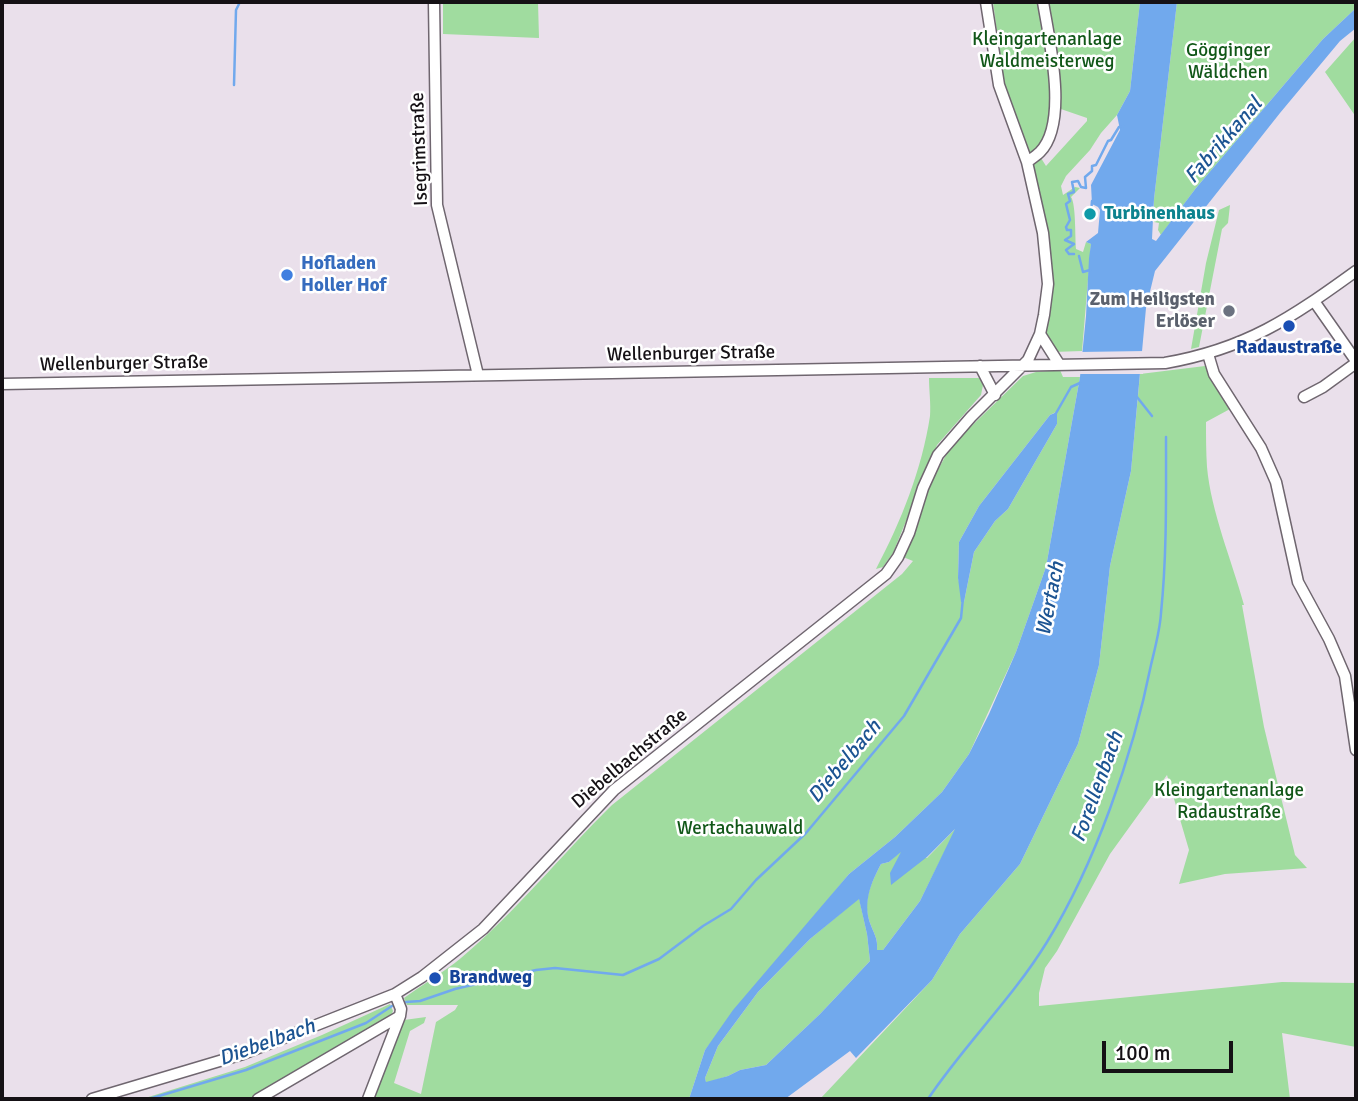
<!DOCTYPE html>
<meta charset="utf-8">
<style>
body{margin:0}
#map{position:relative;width:1358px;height:1101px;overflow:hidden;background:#eae0eb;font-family:Signika,sans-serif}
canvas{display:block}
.frame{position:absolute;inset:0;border:4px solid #151115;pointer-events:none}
.scale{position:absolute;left:1102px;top:1041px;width:131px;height:32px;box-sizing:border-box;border:4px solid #151115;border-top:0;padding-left:9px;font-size:21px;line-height:24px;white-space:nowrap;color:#151115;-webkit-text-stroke:5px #fff;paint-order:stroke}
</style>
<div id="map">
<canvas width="1358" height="1101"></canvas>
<div class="frame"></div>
<div class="scale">100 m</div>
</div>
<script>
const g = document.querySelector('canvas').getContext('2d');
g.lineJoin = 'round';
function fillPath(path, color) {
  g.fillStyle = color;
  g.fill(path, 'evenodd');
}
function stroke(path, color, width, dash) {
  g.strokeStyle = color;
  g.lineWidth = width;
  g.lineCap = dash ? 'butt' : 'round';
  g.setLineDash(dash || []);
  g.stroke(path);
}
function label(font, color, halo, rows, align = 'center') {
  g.font = font + ' Signika,sans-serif';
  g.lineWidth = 5;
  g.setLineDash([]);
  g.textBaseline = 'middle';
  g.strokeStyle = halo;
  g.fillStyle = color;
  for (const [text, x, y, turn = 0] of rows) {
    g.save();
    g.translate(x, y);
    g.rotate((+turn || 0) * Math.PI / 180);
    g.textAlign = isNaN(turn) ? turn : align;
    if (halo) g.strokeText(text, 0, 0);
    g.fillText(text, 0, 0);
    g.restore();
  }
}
const green = new Path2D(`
 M443 2H538L539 38 443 34Z
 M993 2H1140L1130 91 1117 115 1101 133 1090 150 1066 176 1061 186 1063 195 1075 187 1080 188 1071 197C1076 204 1075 237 1076 249L1083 252 1086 242 1091 244 1082 351 1053 352 1044 336 1049 315 1032 164 1041 158 1046 166 1087 121V118L1055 107 1043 143 1027 155 1004 85Z
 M1177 2H1356V8L1323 39 1196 188 1161 235 1158 230 1159 223 1154 222V199Z
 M1356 37V117L1325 72Z
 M1230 205 1228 223 1222 229 1199 347 1191 349 1206 263 1219 210Z
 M1205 366 1230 409 1206 422C1206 437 1206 452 1207 467 1211 512 1232 561 1244 605H1242L1264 727 1295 855 1307 868 1225 874 1179 884 1189 850 1167 775 1110 854 1057 951 1045 968 1039 993V1006L1282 982 1356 983V1047L1282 1033 1290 1099H820L932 980 960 934 1020 864 1078 744 1099 665 1110 566 1131 471 1140 374Z
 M1060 370 1063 377H1080L1046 567 1016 652 969 754 942 792 895 837 849 874 705 1050 689 1099H374L404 1020 426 1017 424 1023 410 1031 394 1083 421 1094 436 1022 455 1010 458 1005H407L404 998C423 984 443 973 461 958 516 912 561 855 612 805L902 574 913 561 903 557 928 488 951 446 1023 376 1036 372ZM1056 412 1057 424 1008 509 995 521 974 552 964 602 958 578 959 542 979 506 1050 415Z
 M929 378H979L983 385 981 395 937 445 893 553 883 567 876 569C901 522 922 469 930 416 931 404 929 390 929 378Z
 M957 827 920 901 883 950H877C878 938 874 934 870 923 862 902 871 883 881 864L889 862 902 850 927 858Z
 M859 898 867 934 870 961 820 1014 766 1065 740 1070 728 1076 706 1083 705 1078 718 1046 758 992 810 939Z
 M390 1004 393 1011 389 1020 252 1099H142L245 1067 322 1035Z`);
const water = new Path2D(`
 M1140 2H1177L1154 199 1152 239 1156 241 1196 188 1323 39 1356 8V28L1340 41 1280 113 1155 271 1146 308 1131 471 1110 566 1099 665 1078 744 1020 864 960 934 932 980 856 1058 850 1051 785 1099H689L705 1050 733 1010 849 874 895 837 942 792 969 754 989 714 1016 652 1046 567 1080 377 1086 316 1089 258 1091 244 1086 242 1098 233 1100 210 1098 207 1092 204 1091 185 1120 130 1117 115 1130 91ZM955 829 920 901 883 950H877C878 938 874 934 870 923 863 902 871 883 881 864L889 862 901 852 890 873 891 885 927 857ZM859 899 867 934 870 961 820 1014 766 1065 740 1070 728 1076 706 1082 705 1078 718 1046 758 992 810 939Z
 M1057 412V424L1008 509 995 521 974 552 964 602H961L958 578 959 542 979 506 1050 415Z`);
const pier = new Path2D(`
 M1146 351 1143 374H1077L1079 352Z`);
const stream = new Path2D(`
 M234 85 236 10 240 2
 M1091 212 1092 201
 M1074 254H1069L1066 250 1074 244 1065 240 1071 236V230H1067L1066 227 1070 220 1066 204 1070 201 1068 194 1074 192 1072 182 1078 181 1081 187 1086 188 1085 177 1092 171V166L1096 165 1108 141 1111 140 1119 127 1123 126
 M1079 256 1083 272 1090 270
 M1137 397 1152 416
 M1055 415 1071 387 1080 383
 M406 1002 420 1001 455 989 536 970 555 968 623 975 659 959 703 926 731 909 756 880 806 833 904 716 961 618 963 598
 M149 1099 246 1070 366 1023 392 1006
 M928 1099C964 1045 1012 999 1047 942 1095 864 1133 755 1151 665 1155 648 1160 630 1161 613 1167 554 1166 496 1166 437`);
const minor = new Path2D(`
 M434 2 437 205 478 375
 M1027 162C1031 159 1036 156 1040 152 1069 123 1049 39 1043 2
 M1314 301 1356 361
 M1040 334 1059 364
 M1208 354 1214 374 1261 448 1276 482 1298 582 1329 639 1345 676 1356 750
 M980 366 995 395
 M2 384 1165 363C1246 349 1291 318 1356 271
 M1304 397 1323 387 1356 363
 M92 1099 243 1054 395 994 422 977 483 929 614 790 886 574 898 557 909 533 923 488 938 455 971 417 1028 360 1040 334 1044 315 1048 284 1043 233 1027 162 999 85 986 2
 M258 1099 400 1016
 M368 1099 400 1016 401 1009 395 994`);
const markers = [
 [1090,214,7,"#0f9aa8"],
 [287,275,7,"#3f7fe0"],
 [1229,311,7,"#6b7280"],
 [1289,326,7,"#1a4fb4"],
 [435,978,7,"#1a4fb4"]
];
const parkNames = [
 ["Kleingartenanlage",1047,40],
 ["Waldmeisterweg",1047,62],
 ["Gögginger",1228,51],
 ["Wäldchen",1228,73],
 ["Kleingartenanlage",1229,791],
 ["Radaustraße",1229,813],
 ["Wertachauwald",740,829]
];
const streetNames = [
 ["Isegrimstraße",420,149,-92],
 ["Wellenburger Straße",691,354,-1],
 ["Wellenburger Straße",124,364,-1],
 ["Diebelbachstraße",630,759,-40]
];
const cultureNames = [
 ["Turbinenhaus",1104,214]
];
const shopNames = [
 ["Hofladen",301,264],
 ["Holler Hof",301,286]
];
const worshipNames = [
 ["Zum Heiligsten",1215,300],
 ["Erlöser",1215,322]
];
const transitNames = [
 ["Radaustraße",1289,348],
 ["Brandweg",449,978,"left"]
];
const waterNames = [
 ["Fabrikkanal",1224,141,-49],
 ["Wertach",1051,599,-79],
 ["Diebelbach",845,762,-50],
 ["Forellenbach",1098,787,-70],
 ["Diebelbach",267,1043,-20]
];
fillPath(green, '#a0dc9f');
fillPath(water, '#71a9ed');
fillPath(pier, '#eae0eb');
stroke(stream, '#71a9ed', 2.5);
stroke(minor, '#6f666f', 13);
stroke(minor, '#fff', 10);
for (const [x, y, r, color] of markers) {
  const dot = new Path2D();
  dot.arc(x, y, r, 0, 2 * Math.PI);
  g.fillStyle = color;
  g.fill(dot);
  stroke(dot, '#fff', 2.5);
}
label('19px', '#115718', '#fff', parkNames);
label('19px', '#151115', '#fff', streetNames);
label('bold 19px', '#0d838f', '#fff', cultureNames, 'left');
label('bold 19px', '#366cbe', '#fff', shopNames, 'left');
label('bold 19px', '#5b616d', '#fff', worshipNames, 'right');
label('bold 19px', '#164399', '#fff', transitNames);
label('italic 21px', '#1c5492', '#fff', waterNames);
</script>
